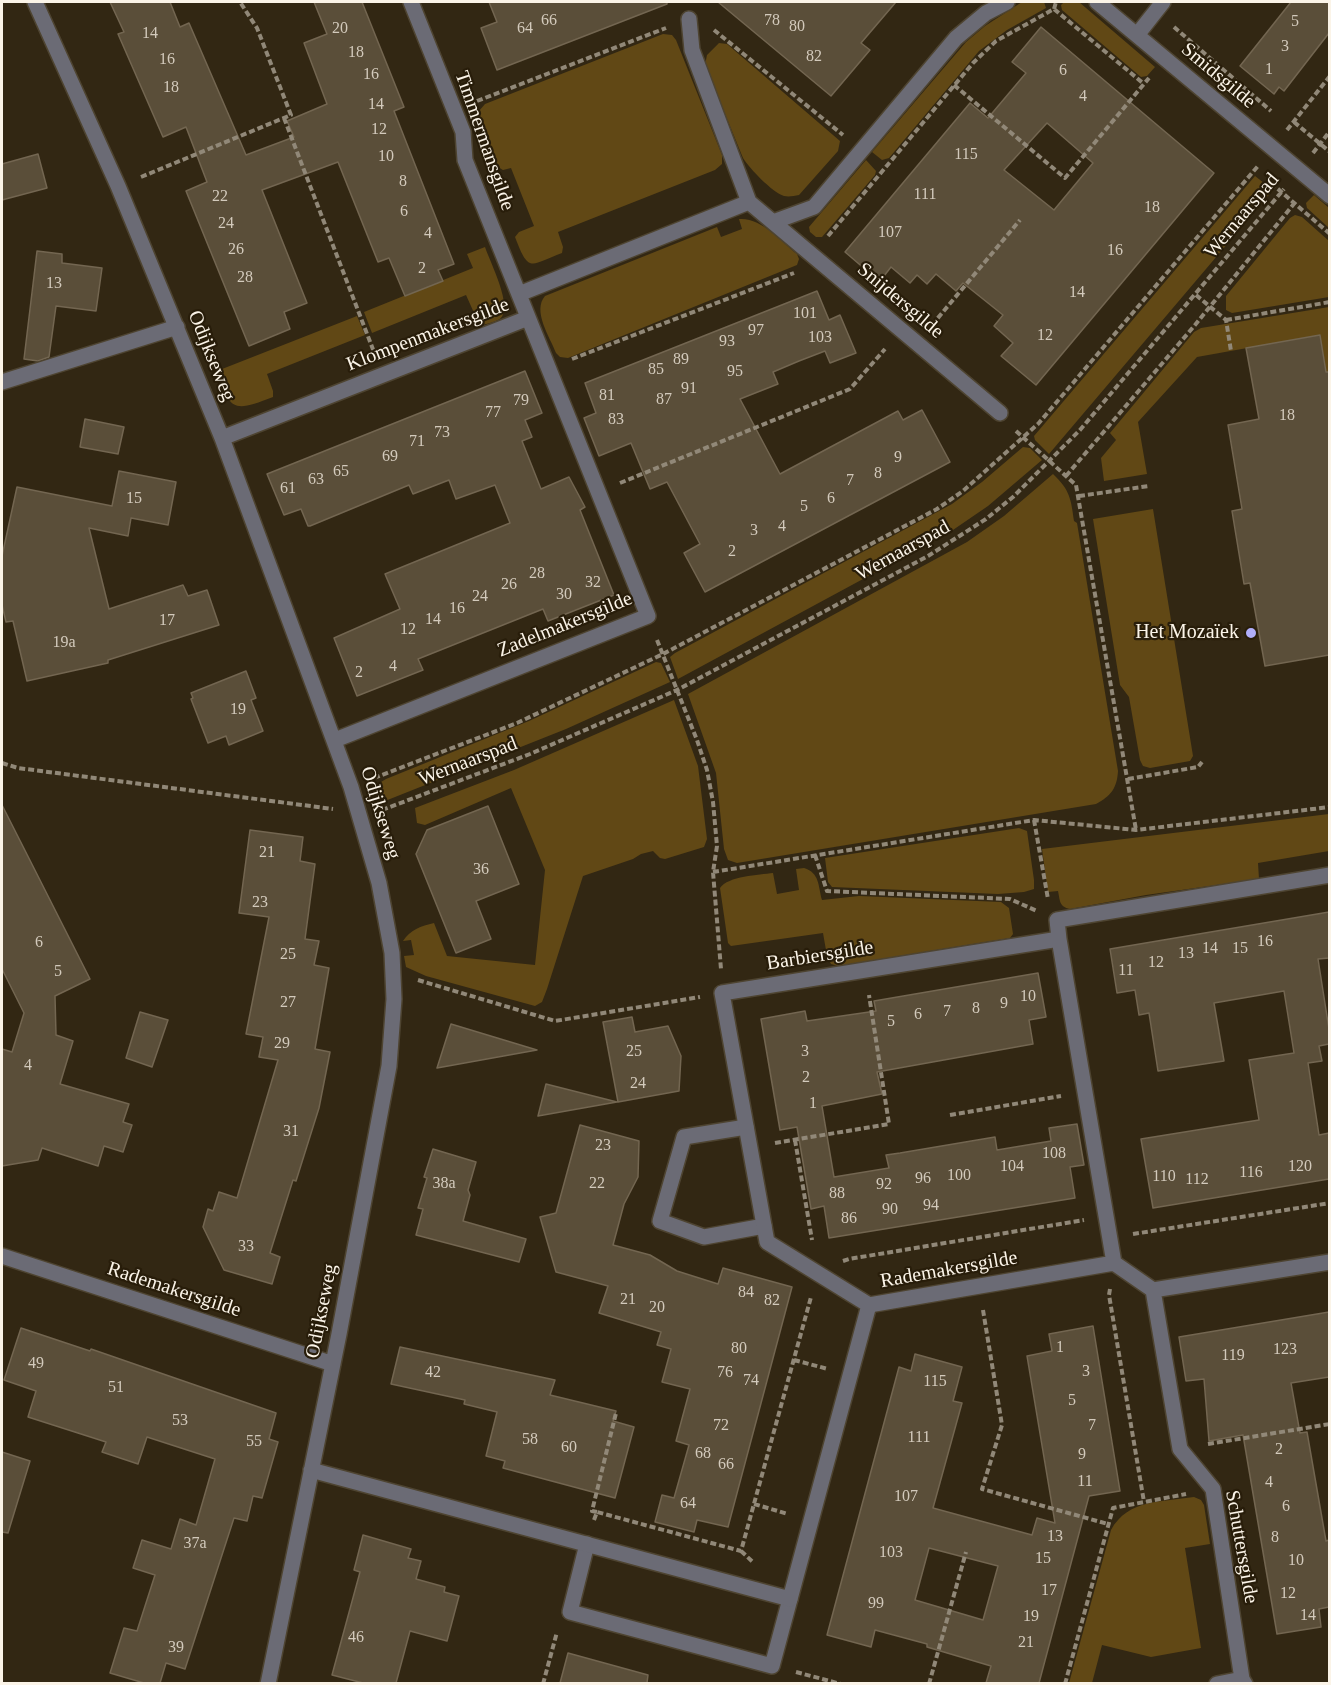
<!DOCTYPE html>
<meta charset="utf-8">
<style>
body{margin:0}
#map{position:relative;width:1331px;height:1685px;overflow:hidden;background:#322713;font-family:Georgia,serif}
canvas{display:block}
.frame{position:absolute;inset:0;border:3px solid #fbf4e8;pointer-events:none}
</style>
<div id="map">
<canvas width="1331" height="1685"></canvas>
<div class="frame"></div>
</div>
<script>
const g = document.querySelector('canvas').getContext('2d');
g.lineJoin = 'round';
function fillPath(path, color) {
  g.fillStyle = color;
  g.fill(path, 'evenodd');
}
function stroke(path, color, width, dash) {
  g.strokeStyle = color;
  g.lineWidth = width;
  g.lineCap = dash ? 'butt' : 'round';
  g.setLineDash(dash || []);
  g.stroke(path);
}
function label(font, color, halo, rows, align = 'center') {
  g.font = font + ' Georgia,serif';
  g.lineWidth = 4.5;
  g.setLineDash([]);
  g.textBaseline = 'middle';
  g.strokeStyle = halo;
  g.fillStyle = color;
  for (const [text, x, y, turn = 0] of rows) {
    g.save();
    g.translate(x, y);
    g.rotate((+turn || 0) * Math.PI / 180);
    g.textAlign = isNaN(turn) ? turn : align;
    if (halo) g.strokeText(text, 0, 0);
    g.fillText(text, 0, 0);
    g.restore();
  }
}
const green = new Path2D(`
 M1022 2H1044L1046 8 1007 30 979 51 889 158 882 160 872 152 966 42 985 26Z
 M1064 2H1079L1155 67 1147 76 1141 77 1062 10 1061 5Z
 M663 34 672 35 676 40 722 155V164L715 170 558 232 563 247 562 253C530 265 529 274 515 237L519 232 534 226 511 168 503 170 498 167 479 117V111L485 104Z
 M719 43 727 44 840 141 838 151 799 195C794 196 789 197 784 196 772 192 750 169 743 158L705 65 707 55Z
 M866 160 876 171 875 175 822 237H816L810 232 809 227Z
 M1255 176 1273 190 1049 454 1035 440 1034 436Z
 M1314 195 1329 208V228L1307 208 1306 203Z
 M1295 215 1302 217 1329 241V297L1232 313 1226 310V296L1290 218Z
 M739 219C761 217 781 241 797 254L799 259 797 265 568 358 560 357 556 353C550 337 532 311 545 296L717 227 721 237 742 229Z
 M485 247C490 262 514 308 500 319 495 322 487 324 482 325L479 324 466 295 372 333 364 312 473 268 467 254Z
 M1329 307V372H1326L1320 335 1197 357 1138 422 1147 474 1104 481 1101 458 1116 440 1110 433 1194 332 1201 328Z
 M357 316 365 335 267 374 273 391V397C234 412 230 412 217 371Z
 M1023 447 1030 448 1042 460 988 506 950 532 678 679 670 657 675 653 952 504 982 482Z
 M1053 474C1070 490 1071 499 1074 521L1077 523 1118 771C1117 788 1111 796 1096 804L737 863 728 860 724 849 716 773 688 694 967 542 1004 516Z
 M1153 509 1193 756 1190 761 1150 768 1143 766 1140 760 1129 697 1120 685 1093 519Z
 M656 662 661 663 670 682 566 729 385 801 380 792 381 782 386 779 529 721Z
 M674 700 698 766 707 839 704 847 665 859 660 858 653 851 641 854 633 859 583 876 547 989 542 1002 535 1006 426 976 406 967 404 956 414 955 411 940 403 941C410 930 421 926 434 923L447 956 535 965 545 870 511 788 425 825 417 823 415 808 514 770Z
 M1329 814V851L1258 863 1259 879 1146 895 1070 909C1059 907 1060 900 1058 891L1048 892 1042 849Z
 M1019 828 1027 831 1034 880V889L1024 892 998 894 832 887 828 882 825 858Z
 M804 868C820 873 818 886 822 900L859 896 1001 902 1009 908 1013 934 1010 938 838 966 831 964 827 956 823 933 731 946 728 943 720 888C728 876 759 875 773 873L777 894 799 890 796 869Z
 M1194 1497 1201 1500 1204 1505 1210 1544 1185 1548 1201 1648 1151 1657 1102 1645 1092 1683H1069L1111 1530C1128 1499 1162 1502 1194 1497Z`);
const building = new Path2D(`
 M110 2H170L180 27 189 23 246 155 294 137 287 121 327 104 304 43 327 34 314 2H362L404 107 394 111 454 264 438 270 443 281 405 296 389 258 378 262 338 162 262 190 307 303 284 312 290 329 249 346 186 191 207 182 186 127 163 137 118 34 124 32Z
 M489 2H667V4L497 70 481 28 497 22Z
 M718 2H896L861 43 870 50 831 96Z
 M1291 2H1329V33L1284 91 1279 87 1274 94 1240 66Z
 M1041 27 1214 173 1036 385 1001 356 1013 343 994 326 1003 315 963 283 956 291 936 274 927 284 917 275 910 283 891 267 884 276H873L845 252 970 103 988 118 1026 73 1012 62ZM1047 123 1093 163 1054 210 1004 170Z
 M38 154 47 188 2 200V164Z
 M37 251 62 254V263L102 268 96 311 56 306 49 357 38 361 24 359Z
 M817 291 829 320 840 315 856 353 830 363 825 351 799 361 773 372 778 384 740 399 780 474 898 411 903 420 922 410 950 462 705 592 684 553 700 544 667 482 650 489 631 443 599 456 584 418 596 413 585 383Z
 M1320 335 1326 372H1329V655L1265 666 1250 583 1244 584 1232 511 1242 509 1228 425 1259 419 1246 348Z
 M525 371 542 413 525 420 532 437 522 441 541 489 569 477 585 507 580 510 614 595 548 621 543 609 418 659 423 670 357 696 334 638 400 609 385 574 510 523 495 485 456 499 449 480 413 494 409 485 310 526H308L301 509 284 515 267 474Z
 M85 419 124 427 118 454 80 447Z
 M119 471 176 482 168 525 131 518 128 536 89 528 109 609 183 585 188 596 207 590 219 625 108 660V663L27 681 13 621 6 622 2 605V556L17 487 112 506Z
 M246 671 256 698 251 700 263 731 229 745 226 736 208 743 191 699 193 698 191 693Z
 M2 805 90 979 55 996 56 1035 73 1041 60 1084 129 1104 123 1122 132 1125 123 1152 104 1146 98 1166 42 1148 38 1160 2 1166V1049L12 1052 24 1013 2 969Z
 M488 806 519 884 476 901 491 939 456 953 416 854 427 830Z
 M250 830 303 837 300 861 315 864 305 939 319 941 314 965 329 968 315 1049 330 1052 319 1108 296 1181 293 1180 270 1253 280 1257 272 1284 224 1270 203 1227 208 1209 213 1211 219 1192 237 1198 278 1060 259 1057 263 1037 246 1034 269 917 239 913Z
 M1329 912V958L1318 959 1329 1029V1044L1319 1046 1322 1061 1308 1063 1319 1135 1329 1133V1179L1153 1208 1141 1139 1259 1120 1249 1060 1294 1053 1284 991 1214 1003 1224 1061 1158 1071 1149 1013 1139 1015 1135 990 1117 993 1110 949Z
 M1038 973 1046 1017 1029 1020 1033 1044 877 1072 882 1094 822 1106 834 1177 889 1168 886 1155 900 1153 995 1137 997 1150 1051 1141 1049 1128 1077 1124 1084 1165 1070 1167 1075 1198 829 1238 824 1206 811 1209 797 1127 780 1130 761 1019 805 1011 807 1021 876 1011 874 1001Z
 M140 1012 168 1020 152 1067 126 1058Z
 M632 1017 635 1032 668 1026 681 1056 679 1091 618 1102 603 1022Z
 M451 1024 537 1050 437 1068Z
 M546 1084 617 1102 538 1116Z
 M580 1125 639 1141 638 1177 624 1204 613 1245 650 1255 677 1271 718 1284 723 1268 792 1287 728 1527 697 1520 694 1532 655 1522 662 1495 674 1498 689 1445 676 1441 690 1389 662 1382 671 1349 657 1345 661 1332 599 1313 608 1286 556 1272 540 1217 556 1213Z
 M433 1149 476 1162 468 1190 470 1195 463 1221 526 1239 519 1262 416 1235 423 1209 418 1208 427 1178 424 1177Z
 M1329 1312V1377L1291 1383 1300 1433 1307 1432 1326 1541 1329 1540V1607L1319 1609 1321 1627 1277 1634 1243 1435 1209 1441 1204 1379 1186 1381 1179 1337Z
 M1093 1326 1120 1491 1089 1496 1039 1683H986L991 1666 927 1647V1644L875 1630 871 1647 827 1635 899 1367 911 1371 915 1354 962 1367 953 1401 962 1403 933 1508 1032 1535 1037 1518 1055 1523 1027 1356 1052 1351 1049 1334ZM929 1548 998 1566 983 1620 915 1600Z
 M21 1328 90 1351 91 1349 276 1413 269 1439 278 1442 262 1498 253 1496 247 1521 234 1518 185 1669 166 1663 160 1683H144L110 1673 124 1628 137 1631 155 1575 133 1568 142 1540 171 1549 180 1519 196 1525 215 1459 147 1437 138 1464 102 1452 106 1442 28 1417 36 1391 4 1380Z
 M400 1347 555 1380 550 1395 616 1411 613 1421 634 1427 615 1498 503 1468 505 1461 486 1456 497 1412 464 1404 465 1400 391 1384Z
 M2 1452 30 1461 8 1533 2 1532Z
 M363 1535 411 1549 408 1558 421 1561 416 1579 445 1587 444 1592 459 1596 447 1641 410 1631 396 1683H363L332 1675 360 1572 354 1570Z
 M568 1653 648 1675 647 1683H560Z`);
const path = new Path2D(`
 M1054 9 1056 2
 M1174 27 1271 111
 M714 30 843 135
 M954 85 1065 178 1149 78
 M477 101 666 28
 M284 118 374 352
 M1294 122 1330 152
 M1287 130 1330 76
 M1313 153 1330 131
 M141 177 291 115 257 28 240 2
 M1271 183 1330 234
 M828 236 973 63 996 41 1054 9 1144 84
 M1196 295 1226 320 1231 351
 M1226 320 1330 302
 M932 325 1020 220
 M572 359 794 273
 M1016 431 1076 485 1136 830
 M1066 476 1195 325 1297 200
 M620 483 850 389 885 349
 M1079 496 1149 486
 M657 640 697 740 707 770 713 802 717 846 713 872 721 969
 M2 763 18 768 333 809
 M374 778 517 723 663 654 937 509 963 491 1038 424 1258 166
 M1128 779 1198 767 1202 762
 M382 810 530 754 677 690 928 556 986 519 1013 497 1080 430 1284 189
 M1034 820 1048 899
 M815 855 827 891 1010 899 1037 911
 M713 872 1034 820 1136 830 1330 807
 M418 980 555 1021 700 997
 M950 1115 1061 1096
 M795 1140 812 1240
 M775 1143 889 1124 869 995
 M1133 1234 1330 1203
 M843 1261 849 1259 1084 1220
 M1110 1289 1109 1295 1144 1502
 M983 1310 1002 1425 982 1489 1108 1524
 M794 1360 828 1369
 M1208 1444 1330 1424
 M754 1504 788 1514
 M597 1512 592 1511 616 1413
 M594 1520 597 1512 741 1551 811 1297
 M741 1551 754 1563
 M796 1672 841 1684
 M543 1684 557 1632
 M929 1684 966 1552
 M1065 1684 1113 1508 1186 1494`);
const lane = new Path2D(`
 M746 1127 684 1137 660 1221 704 1237 764 1226
 M587 1544 570 1612 772 1666 790 1599`);
const street = new Path2D(`
 M35 2 118 186 222 438 351 787 379 883 392 953 394 999 389 1066 339 1334 268 1684
 M1097 2 1330 196
 M689 19 692 50 749 202 1000 413
 M1137 35 1163 2
 M773 222 814 207 956 38 986 13 1007 2
 M519 294 749 202
 M2 382 177 327
 M222 438 528 318
 M335 740 648 616 465 160 463 132 411 2
 M1059 939 1114 1263
 M2 1256 333 1364
 M1153 1290 1180 1449 1213 1489 1242 1679 1245 1684
 M869 1305 767 1242 722 993 1059 939 1057 920 1330 875
 M869 1305 1114 1263 1153 1290 1330 1262
 M311 1470 790 1599 869 1305
 M1217 1684 1242 1679`);
const markers = [
 [1251,633,6,"#b0aefa"]
];
const numberNames = [
 ["66",549,21],
 ["78",772,21],
 ["5",1295,22],
 ["80",797,27],
 ["20",340,29],
 ["64",525,29],
 ["14",150,34],
 ["3",1285,47],
 ["18",356,53],
 ["82",814,57],
 ["16",167,60],
 ["1",1269,70],
 ["6",1063,71],
 ["16",371,75],
 ["18",171,88],
 ["4",1083,97],
 ["14",376,105],
 ["12",379,130],
 ["115",966,155],
 ["10",386,157],
 ["8",403,182],
 ["111",925,195],
 ["22",220,197],
 ["18",1152,208],
 ["6",404,212],
 ["24",226,224],
 ["107",890,233],
 ["4",428,234],
 ["26",236,250],
 ["16",1115,251],
 ["2",422,269],
 ["28",245,278],
 ["13",54,284],
 ["14",1077,293],
 ["101",805,314],
 ["97",756,331],
 ["12",1045,336],
 ["103",820,338],
 ["93",727,342],
 ["89",681,360],
 ["85",656,370],
 ["95",735,372],
 ["91",689,389],
 ["81",607,396],
 ["87",664,400],
 ["79",521,401],
 ["77",493,413],
 ["18",1287,416],
 ["83",616,420],
 ["73",442,433],
 ["71",417,442],
 ["69",390,457],
 ["9",898,458],
 ["65",341,472],
 ["8",878,474],
 ["63",316,480],
 ["7",850,481],
 ["61",288,489],
 ["15",134,499],
 ["6",831,499],
 ["5",804,507],
 ["4",782,527],
 ["3",754,531],
 ["2",732,552],
 ["28",537,574],
 ["32",593,583],
 ["26",509,585],
 ["30",564,595],
 ["24",480,597],
 ["16",457,609],
 ["14",433,620],
 ["17",167,621],
 ["12",408,630],
 ["19a",64,643],
 ["4",393,667],
 ["2",359,673],
 ["19",238,710],
 ["21",267,853],
 ["36",481,870],
 ["23",260,903],
 ["16",1265,942],
 ["6",39,943],
 ["14",1210,949],
 ["15",1240,949],
 ["13",1186,954],
 ["25",288,955],
 ["12",1156,963],
 ["11",1126,971],
 ["5",58,972],
 ["10",1028,997],
 ["27",288,1003],
 ["9",1004,1004],
 ["8",976,1009],
 ["7",947,1012],
 ["6",918,1015],
 ["5",891,1022],
 ["29",282,1044],
 ["25",634,1052],
 ["3",805,1052],
 ["4",28,1066],
 ["2",806,1078],
 ["24",638,1084],
 ["1",813,1104],
 ["31",291,1132],
 ["23",603,1146],
 ["108",1054,1154],
 ["104",1012,1167],
 ["120",1300,1167],
 ["116",1251,1173],
 ["100",959,1176],
 ["110",1164,1177],
 ["96",923,1179],
 ["112",1197,1180],
 ["38a",444,1184],
 ["22",597,1184],
 ["92",884,1185],
 ["88",837,1194],
 ["94",931,1206],
 ["90",890,1210],
 ["86",849,1219],
 ["33",246,1247],
 ["84",746,1293],
 ["21",628,1300],
 ["82",772,1301],
 ["20",657,1308],
 ["1",1060,1348],
 ["80",739,1349],
 ["123",1285,1350],
 ["119",1233,1356],
 ["49",36,1364],
 ["3",1086,1372],
 ["42",433,1373],
 ["76",725,1373],
 ["74",751,1381],
 ["115",935,1382],
 ["51",116,1388],
 ["5",1072,1401],
 ["53",180,1421],
 ["72",721,1426],
 ["7",1092,1426],
 ["111",919,1438],
 ["58",530,1440],
 ["55",254,1442],
 ["60",569,1448],
 ["2",1279,1450],
 ["68",703,1454],
 ["9",1082,1455],
 ["66",726,1465],
 ["11",1085,1482],
 ["4",1269,1483],
 ["107",906,1497],
 ["64",688,1504],
 ["6",1286,1507],
 ["13",1055,1537],
 ["8",1275,1538],
 ["37a",195,1544],
 ["103",891,1553],
 ["15",1043,1559],
 ["10",1296,1561],
 ["17",1049,1591],
 ["12",1288,1594],
 ["99",876,1604],
 ["14",1308,1616],
 ["19",1031,1617],
 ["46",356,1638],
 ["21",1026,1643],
 ["39",176,1648]
];
const streetNames = [
 ["Smidsgilde",1218,76,40],
 ["Timmermansgilde",484,141,71],
 ["Wernaarspad",1242,216,-50],
 ["Snijdersgilde",900,301,40],
 ["Klompenmakersgilde",428,335,-21],
 ["Odijkseweg",211,356,68],
 ["Wernaarspad",903,551,-29],
 ["Zadelmakersgilde",565,625,-22],
 ["Wernaarspad",468,762,-21],
 ["Odijkseweg",380,813,73],
 ["Barbiersgilde",820,956,-9],
 ["Rademakersgilde",949,1270,-10],
 ["Rademakersgilde",174,1290,18],
 ["Odijkseweg",322,1311,-79],
 ["Schuttersgilde",1241,1547,80]
];
const poiNames = [
 ["Het Mozaïek",1239,633]
];
fillPath(green, '#614815');
fillPath(building, '#5a4e39');
stroke(building, '#736651', 1.5);
stroke(lane, '#4e4431', 18);
stroke(street, '#4e4431', 18);
stroke(path, '#918878', 4, [6, 3]);
stroke(lane, '#6b6b75', 15);
stroke(street, '#6b6b75', 15);
for (const [x, y, r, color] of markers) {
  const dot = new Path2D();
  dot.arc(x, y, r, 0, 2 * Math.PI);
  g.fillStyle = color;
  g.fill(dot);
  stroke(dot, '#281d0a', 2);
}
label('16px', '#d3cabc', null, numberNames);
label('20px', '#fbf4e8', '#281d0a', streetNames);
label('20px', '#fbf4e8', '#281d0a', poiNames, 'right');
</script>
